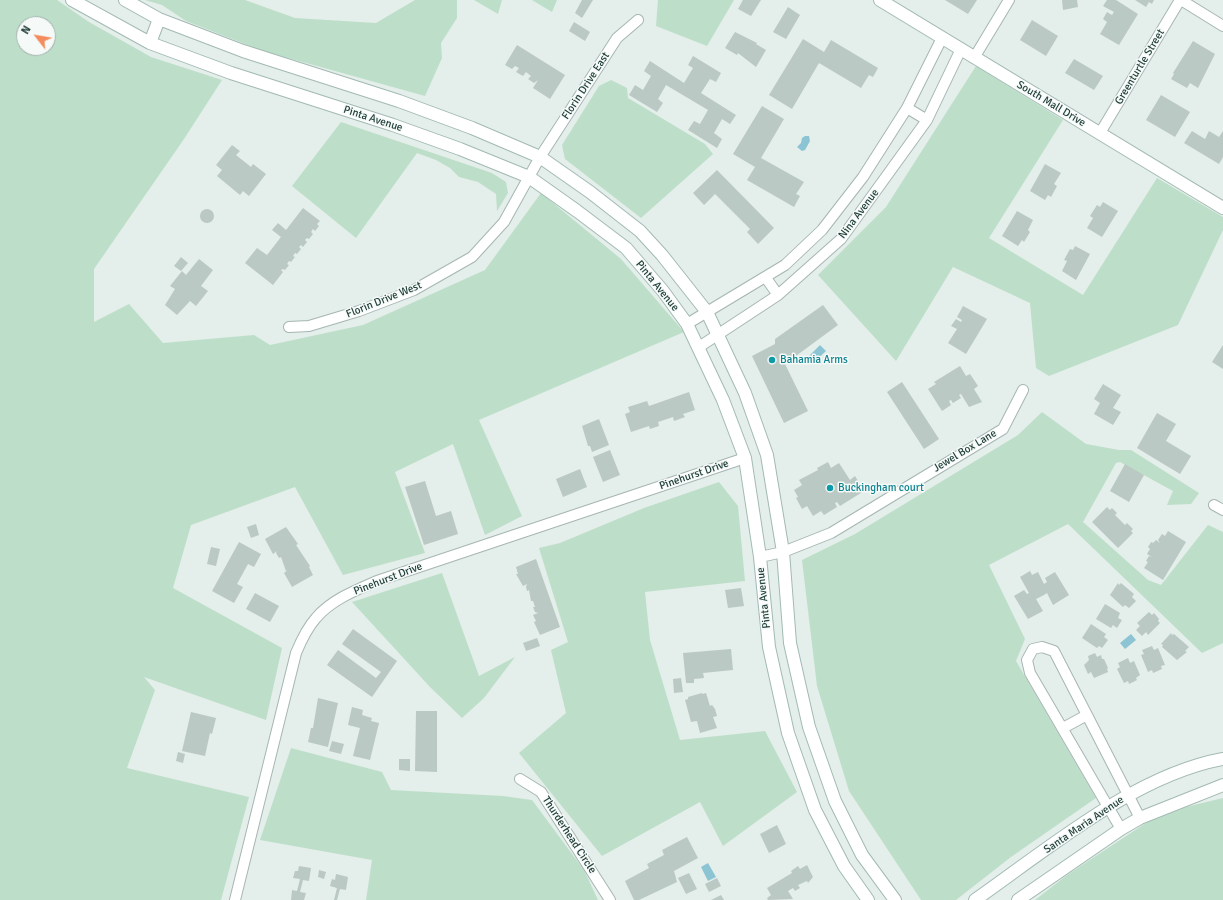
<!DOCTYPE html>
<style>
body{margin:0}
#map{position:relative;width:1223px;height:900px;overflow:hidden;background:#e4eeea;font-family:Signika,sans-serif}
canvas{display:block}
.north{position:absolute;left:16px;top:16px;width:40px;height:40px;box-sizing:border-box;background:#f5faf8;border:1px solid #a1b0ac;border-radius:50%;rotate:301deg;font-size:11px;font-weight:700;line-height:16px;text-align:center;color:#23403a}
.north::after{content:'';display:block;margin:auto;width:14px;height:18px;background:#f48b5d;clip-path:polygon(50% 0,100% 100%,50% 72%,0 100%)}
</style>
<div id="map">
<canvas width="1223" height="900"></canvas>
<div class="north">N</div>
</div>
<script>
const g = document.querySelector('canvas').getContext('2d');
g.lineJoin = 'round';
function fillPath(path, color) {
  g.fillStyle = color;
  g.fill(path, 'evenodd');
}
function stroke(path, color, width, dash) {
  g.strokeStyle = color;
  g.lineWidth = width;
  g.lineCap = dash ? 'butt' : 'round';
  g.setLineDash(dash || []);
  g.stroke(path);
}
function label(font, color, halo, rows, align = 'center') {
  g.font = font + ' Signika,sans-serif';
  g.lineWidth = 3;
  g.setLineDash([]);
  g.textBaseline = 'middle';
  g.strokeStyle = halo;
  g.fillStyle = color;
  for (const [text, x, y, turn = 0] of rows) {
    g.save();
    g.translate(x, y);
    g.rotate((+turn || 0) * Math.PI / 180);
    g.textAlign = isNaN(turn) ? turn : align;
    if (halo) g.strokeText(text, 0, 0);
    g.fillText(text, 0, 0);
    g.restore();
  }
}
const green = new Path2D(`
 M0 0H57L89 22 151 57 222 80 184 139 94 269V322L129 304 163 343 254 335 270 345 363 325 485 270 541 193 621 259 684 332 479 420 522 516 485 535 453 444 395 472 425 553 343 575 295 487 191 525 173 588 282 648 266 720 144 677 155 690 127 768 249 797 221 900H0ZM24 24H48V48H24Z
 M145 0H245L295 18 376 23 415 0H457V18L441 43 442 58 425 96 263 51 186 21 162 5Z
 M474 0H502L498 14Z
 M532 0H557L552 12Z
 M658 0H734L707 46 656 26Z
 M976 66 1063 120 989 238 1083 295 1157 178 1223 217V230L1178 325 1049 376 1036 368 1030 303 953 267 896 361 818 275 886 207Z
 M611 80 627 88 628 98 705 144 713 154 641 218 565 159 562 145 599 86Z
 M341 122 492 173 506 182 508 193 497 211 496 194 478 182 459 177 450 168 436 160 417 153 356 238 292 186Z
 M1042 412 1086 444 1119 450H1131L1199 493 1191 504 1167 505 1173 491 1120 462 1116 463 1083 522 1148 580 1161 585 1208 525 1223 532V643L1202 653 1068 524 989 565 1025 639 1016 661 1096 798 1011 857 956 900H921L849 791 817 686 802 560 855 534 1018 435Z
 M719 482 738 506 745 581 645 592 650 640 680 740 765 731 797 792 723 846 700 802 602 856 519 753 566 713 551 650 568 642 539 548 560 543 644 508Z
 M442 573 479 676 515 657 484 698 462 718 430 687 352 602Z
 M291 748 382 772 391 790 503 796 532 800 584 870 598 900H366L372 860 260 840Z
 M1223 798V900H1035L1067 875 1161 813Z`);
const water = new Path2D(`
 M805 136H809L810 141 805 150 802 151 797 147 801 143 802 138Z
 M820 345 826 351 812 364 806 359Z
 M1131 634 1136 640 1125 649 1120 643Z
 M708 863 716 877 708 881 701 867Z`);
const building = new Path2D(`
 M582 0H593L582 18 575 13Z
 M743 0H761L751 16 738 9Z
 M945 0H977L968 14Z
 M1062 0H1077L1078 7 1063 10Z
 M1107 0H1116L1138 14 1119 45 1100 34 1107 22 1103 19 1107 12 1112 15 1114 12 1103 6Z
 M1135 0H1154L1152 4 1149 2 1146 7Z
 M788 7 800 15 786 39 773 32Z
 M1032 20 1058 36 1046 56 1020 40Z
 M574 22 590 32 585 41 569 31Z
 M735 32 757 43 756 44 766 50 756 67 738 53 737 55 725 48Z
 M803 39 824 52 831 40 878 68 873 77 869 75 861 88 819 63 792 109 769 95Z
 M1193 41 1215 54 1198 88 1190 83 1187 88 1171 79 1174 74 1173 73Z
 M517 45 565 75 550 99 533 88 538 80 534 83 528 79 531 76 526 72 523 76 516 72 519 68 515 66 512 69 505 65Z
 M693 56 721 73 716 82 710 79 701 93 736 115 730 124 722 119 714 133 722 139 717 148 688 130 694 121 700 124 708 110 666 85 658 99 663 103 657 112 629 95 635 85 643 90 651 76 644 71 650 61 684 83 693 68 688 65Z
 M1074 59 1103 76 1094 90 1065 73Z
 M1161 95 1190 112 1175 137 1146 120Z
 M762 106 784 119 761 158 804 182 796 194 800 196 794 207 747 180 755 167 733 154Z
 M1192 131 1205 139 1209 131 1219 137 1223 131V157L1219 164 1184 143Z
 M232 145 240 151 236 155 251 167 253 164 266 174 249 196 243 191 240 195 217 176 222 170 216 165Z
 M1045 164 1061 173 1054 184 1057 186 1051 197 1048 195 1045 200 1030 191Z
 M717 170 774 228 758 244 747 232 750 229 715 194 704 205 693 193Z
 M1103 202 1118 211 1102 237 1087 228 1093 218 1090 216 1097 205 1100 207Z
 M303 208 320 221 317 224 319 226 315 231 313 229 311 232 313 234 309 239 307 238 305 240 307 242 303 247 301 245 299 247 301 249 297 254 295 253 293 256 295 257 291 262 289 261 287 264 289 265 285 270 283 269 281 270 283 272 273 285 245 263 257 248 267 255 281 237 272 230 278 223 286 230Z
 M200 216a7 7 0 1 1 14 0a7 7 0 1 1-14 0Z
 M1017 211 1033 220 1028 230 1030 232 1024 242 1022 240 1018 246 1002 236Z
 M1075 246 1090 254 1076 280 1062 271 1067 261 1064 260 1070 249 1073 250Z
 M181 257 188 263 181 271 174 266Z
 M199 259 213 270 201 286 208 291 196 306 190 301 177 315 165 305 175 289 170 286 182 271 186 275Z
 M823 305 838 325 785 364 808 411 784 423 752 356 775 344V339Z
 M963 306 987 319 966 354 948 343 957 329 951 326 956 319 961 322 962 320 957 317Z
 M1223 345V369L1212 362Z
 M960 366 966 376 970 374 978 386 974 389 982 402 969 407 961 394 959 395 961 398 953 403 951 400 949 401 951 405 942 411 928 389 936 384 934 382Z
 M902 382 939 439 924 449 887 392Z
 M1103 384 1121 395 1113 408 1121 412 1113 425 1094 414 1100 403 1094 399Z
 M689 392 695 410 683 414 685 417 674 421 673 417 658 422 659 426 650 429 649 426 631 432 625 414 630 412 628 407 647 401 649 406Z
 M1157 413 1176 424 1166 441 1191 456 1180 474 1137 448Z
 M599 419 609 445 592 452 590 446H588L582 426Z
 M610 450 620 475 603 482 593 457Z
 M828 462 831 468 839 463 850 480 855 476 864 491 840 506 837 502 835 503 837 507 824 515 821 511 813 516 807 506 802 509 796 498 798 497 794 490 802 485 799 480 818 470 817 468Z
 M1125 464 1144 475 1129 502 1110 491Z
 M580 469 587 487 563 497 556 479Z
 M425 481 436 516 451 511 458 534 424 545 405 487Z
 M1107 507 1110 510 1112 508 1117 513 1115 515 1125 525 1127 523 1133 529 1131 531 1133 533 1118 548 1092 522Z
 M256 524 259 535 251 538 247 527Z
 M286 527 298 544 296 545 310 566 309 567 313 575 292 587 284 573 288 570 286 571 281 557 279 558 276 553 277 551 273 554 265 539Z
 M1168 531 1186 542 1163 580 1144 568 1148 562 1146 561 1149 556 1152 557 1147 554 1150 549 1148 547 1151 542 1153 543 1156 540 1160 543 1158 540 1162 534 1165 536Z
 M239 542 261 554 254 567 248 564 237 584 243 587 234 603 212 591Z
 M211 547 220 549 216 566 207 564Z
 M536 559 560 627 540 635 534 622 536 621 533 615 538 613 535 612 533 607H535L533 601H531L529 590 527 591 526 587 527 584 523 586 516 574H518L516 567Z
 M1030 571 1032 575 1038 572 1044 584 1047 582 1045 578 1055 572 1069 595 1053 605 1047 593 1044 595 1036 599 1043 611 1028 619 1014 596 1024 590 1027 594 1029 593 1020 577Z
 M1118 583 1119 585 1121 583 1134 594 1132 597 1136 601 1129 608 1125 605 1123 607 1110 595Z
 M741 588 744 606 728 608 725 590Z
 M255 593 279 606 270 622 246 609Z
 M1105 604 1120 613 1118 618 1122 620 1117 628 1113 625 1111 628 1096 619Z
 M1149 612 1152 615 1154 613 1159 619 1158 621 1160 623 1148 635 1146 632 1142 636 1136 630 1140 626 1137 623Z
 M1091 624 1106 634 1104 637 1108 640 1102 648 1099 646 1097 648 1082 638Z
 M353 629 397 661 372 697 327 665 338 650 376 678 381 672 342 644Z
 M1171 633 1172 635 1174 634 1189 647 1185 651 1187 652 1177 660 1162 647 1163 645 1161 644Z
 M537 638 540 646 526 651 523 643Z
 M1152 646 1154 650 1158 648 1165 665 1161 666 1162 669 1153 673 1152 670 1148 672 1141 655 1144 654 1142 650Z
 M731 649 733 670 703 673 704 678 694 679V683H686L683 653Z
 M1095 653 1097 657 1101 655 1102 659H1104L1108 668 1107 669 1108 672 1094 678 1091 672 1088 674 1084 665 1089 660 1088 656Z
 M1128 658 1130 663 1134 661 1140 675 1136 678 1137 680 1129 684 1128 681 1124 683 1117 669 1120 667 1118 663Z
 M681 678 683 692 674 693 673 679Z
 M702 693V694L706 693 710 706 712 705 715 709 717 716 713 717 717 728 700 733 697 721 691 722 685 700 688 699V697Z
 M318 698 338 703 328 747 308 742 311 728H313Z
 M352 707 363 710 362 715 372 718 371 721 379 723 370 760 353 756 360 728 348 725Z
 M416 711H437V772L415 771Z
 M191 712 216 718 212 734 210 733 205 756 182 751Z
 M332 741 344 744 341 754 329 751Z
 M178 752 185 754 183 763 176 761Z
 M399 759H410V771L399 770Z
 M777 825 786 844 769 853 760 834Z
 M687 837 698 858 674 871 677 882 639 900H634L625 881 649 868 647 864 664 855 662 850Z
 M807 865 813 877 808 883 807 881 798 885 800 888 795 891 793 888 788 891 793 899 768 900 767 898 771 895 767 888 792 873 791 871 798 866 800 869Z
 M299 866 311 868 309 881 303 880 300 892 306 893 304 900H291L292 890 297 891 300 879 293 878 295 871H298Z
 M319 870 326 872 324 879 318 877Z
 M689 873 697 889 686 894 678 878Z
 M336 874 348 877 346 890 340 889 337 900H334L337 888 330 886 332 879 335 880Z
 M717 878 721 886 709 892 705 884Z
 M721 895 724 900H711Z`);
const street = new Path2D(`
 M1181 0 1223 26
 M974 58 1009 0
 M907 108 927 120
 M1100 133 1180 0
 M766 278 778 295
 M687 324 785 265 822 230 863 177 907 108 942 38
 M289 327 309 326 359 311 414 290 472 257 504 222 540 157 617 38 638 20
 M699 347 778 295 841 239 927 120 961 49
 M1214 505 1223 510
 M760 557 783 552 831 533 1003 429 1023 390
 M1063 728 1087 715
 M520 779 541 792 610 900
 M1121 829 1030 673 1027 660 1033 649 1042 647 1054 651 1140 818
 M235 900 296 653C301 641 307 628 316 618 331 600 356 590 377 581L745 458`);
const secondary = new Path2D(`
 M72 0 150 43 231 73 393 125 460 149 529 177 577 211 626 248 663 291 687 324 723 400 745 458 760 557 769 647 788 733 815 810 844 866 868 900
 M125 0 159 19 243 51 399 101 472 128 540 157 590 192 640 231 662 255 707 312 745 393 767 455 783 552 790 643 809 727 835 801 862 855 895 900
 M880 0 1223 208
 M150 43 159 19
 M975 900C1048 849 1135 775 1223 759
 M1018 900 1121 829 1140 818 1223 785`);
const markers = [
 [772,360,4,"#0f9aa8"],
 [830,488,4,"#0f9aa8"]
];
const streetNames = [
 ["Greenturtle Street",1140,67,-59],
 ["Florin Drive East",586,86,-57],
 ["South Mall Drive",1051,104,31],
 ["Pinta Avenue",373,119,18],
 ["Nina Avenue",859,214,-53],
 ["Pinta Avenue",657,286,51],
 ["Florin Drive West",384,300,-22],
 ["Jewel Box Lane",965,451,-31],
 ["Pinehurst Drive",694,475,-19],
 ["Pinehurst Drive",388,579,-21],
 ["Pinta Avenue",764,598,-96],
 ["Santa Maria Avenue",1084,825,-34],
 ["Thurderhead Circle",569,835,57]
];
const cultureNames = [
 ["Bahamia Arms",780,360],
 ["Buckingham court",838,488]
];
fillPath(green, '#bddfc9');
fillPath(water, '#8cc4d3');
fillPath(building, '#bac9c4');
stroke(street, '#a6b6b2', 12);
stroke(secondary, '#a2bab3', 14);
stroke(street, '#fff', 10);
stroke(secondary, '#fff', 12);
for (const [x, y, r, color] of markers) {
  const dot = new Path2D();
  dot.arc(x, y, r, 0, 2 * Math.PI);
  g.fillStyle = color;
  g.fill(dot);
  stroke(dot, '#f5faf8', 1.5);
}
label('11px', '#23403a', '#f5faf8', streetNames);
label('11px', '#0d838f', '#f5faf8', cultureNames, 'left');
</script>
